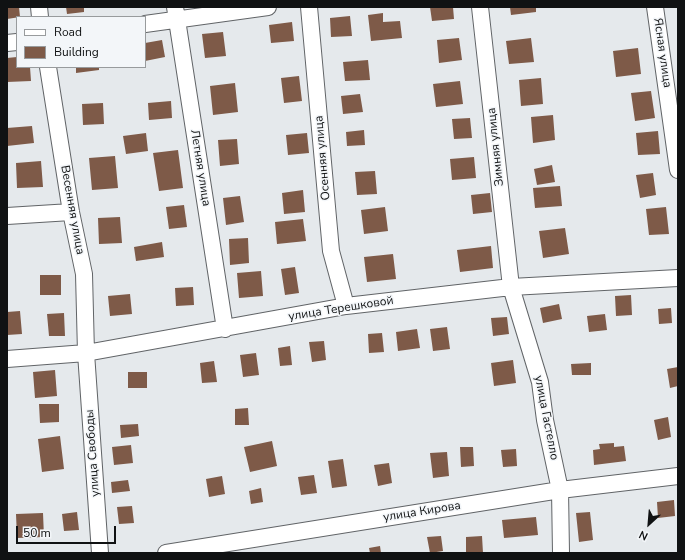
<!DOCTYPE html>
<meta charset="utf-8">
<style>
body{margin:0}
#map{position:relative;width:685px;height:560px;overflow:hidden;background:#e5e9ec;font-family:"Nunito Sans",sans-serif}
canvas{display:block}
.frame{position:absolute;inset:0;border:8px solid #101213;pointer-events:none}
.legend{position:absolute;left:16px;top:16px;width:130px;height:52px;box-sizing:border-box;background:#f3f6f9;border:1px solid #989b9d;margin:0;padding:5px 7px;list-style:none;font-size:12px;color:#101213}
.legend li{display:flex;align-items:center;gap:8px;height:20px}
.legend b{width:20px;border:1px solid #989b9d}
.north{position:absolute;left:629px;top:504px;width:40px;height:40px;-webkit-text-stroke:3px #f3f6f9;paint-order:stroke;rotate:206deg;font-size:11px;font-weight:700;line-height:16px;text-align:center;color:#101213}
.north::after{content:'';display:block;margin:auto;width:14px;height:18px;background:#101213;clip-path:polygon(50% 0,100% 100%,50% 72%,0 100%)}
.scale{position:absolute;left:16px;top:526px;width:100px;height:18px;box-sizing:border-box;border:2px solid #101213;border-top:0;padding-left:5px;font-size:12px;line-height:14px;white-space:nowrap;color:#101213;-webkit-text-stroke:3px #f3f6f9;paint-order:stroke}
</style>
<div id="map">
<canvas width="685" height="560"></canvas>
<div class="frame"></div>
<ul class="legend">
<li><b style="height:5px;background:#fff"></b>Road</li>
<li><b style="height:11px;background:#7e5a48"></b>Building</li>
</ul>
<div class="north">N</div>
<div class="scale">50 m</div>
</div>
<script>
const g = document.querySelector('canvas').getContext('2d');
g.lineJoin = 'round';
function fillPath(path, color) {
  g.fillStyle = color;
  g.fill(path, 'evenodd');
}
function stroke(path, color, width, dash) {
  g.strokeStyle = color;
  g.lineWidth = width;
  g.lineCap = dash ? 'butt' : 'round';
  g.setLineDash(dash || []);
  g.stroke(path);
}
function label(font, color, halo, rows, align = 'center') {
  g.font = font + ' "Nunito Sans",sans-serif';
  g.lineWidth = 3;
  g.setLineDash([]);
  g.textBaseline = 'middle';
  g.strokeStyle = halo;
  g.fillStyle = color;
  for (const [text, x, y, turn = 0] of rows) {
    g.save();
    g.translate(x, y);
    g.rotate((+turn || 0) * Math.PI / 180);
    g.textAlign = isNaN(turn) ? turn : align;
    if (halo) g.strokeText(text, 0, 0);
    g.fillText(text, 0, 0);
    g.restore();
  }
}
const building = new Path2D(`
 M7 7H19L20 17 7 19Z
 M66 7H84V12L67 14Z
 M430 7H453L454 19 432 21Z
 M510 7H536V12L511 15Z
 M383 13V22L400 21 402 38 371 41 368 15Z
 M350 16 352 36 331 37 330 18Z
 M292 22 294 41 271 43 269 25Z
 M223 32 226 56 205 58 202 34Z
 M459 38 462 60 439 63 437 40Z
 M531 38 534 62 509 64 506 41Z
 M162 40 165 57 145 61V43Z
 M638 48 641 74 616 77 613 51Z
 M17 57V67H30L31 81 7 82V58Z
 M368 60 370 80 345 81 343 62Z
 M76 67H99V70L76 73Z
 M299 76 302 101 284 103 281 78Z
 M541 78 543 104 521 106 519 80Z
 M460 81 463 104 436 107 433 84Z
 M235 83 238 112 213 115 210 86Z
 M651 91 655 118 635 121 631 93Z
 M360 94 363 112 343 114 341 96Z
 M171 101 172 118 149 120 148 103Z
 M103 103 104 124 83 125 82 104Z
 M553 115 555 140 533 143 531 117Z
 M470 118 472 138 454 139 452 119Z
 M32 126 34 143 7 146V128Z
 M364 130 365 145 347 146 346 132Z
 M658 131 660 154 638 155 636 133Z
 M146 133 148 151 126 154 123 136Z
 M307 133 309 153 288 155 286 135Z
 M237 139 239 164 220 166 218 140Z
 M178 150 183 188 159 191 153 153Z
 M115 156 118 188 92 190 89 158Z
 M474 157 476 178 452 180 450 159Z
 M41 161 43 187 17 188 16 163Z
 M552 165 555 182 537 185 534 169Z
 M375 171 377 194 357 195 355 172Z
 M653 173 656 195 640 198 636 175Z
 M560 186 562 206 535 208 533 188Z
 M303 190 305 212 284 214 282 193Z
 M490 193 492 212 473 214 471 195Z
 M240 196 244 222 226 225 223 198Z
 M184 205 187 227 169 229 166 207Z
 M385 207 388 231 364 234 361 210Z
 M666 207 669 234 649 235 646 209Z
 M120 217 122 243 99 244 98 218Z
 M303 219 306 241 277 244 275 222Z
 M565 228 569 254 543 258 539 231Z
 M248 238 249 263 230 265 229 239Z
 M162 242 164 257 136 261 134 247Z
 M491 246 493 268 460 272 457 250Z
 M393 254 396 279 367 282 364 257Z
 M295 267 299 293 285 295 281 269Z
 M261 271 263 296 239 298 237 273Z
 M40 275H61V295H40Z
 M193 287 194 305 176 306 175 288Z
 M130 294 132 314 110 316 108 296Z
 M631 295 632 315 616 316 615 296Z
 M559 304 562 319 543 323 540 308Z
 M671 308 672 323 659 324 658 309Z
 M20 311 22 334 7 335V312Z
 M64 313 65 336H49L47 314Z
 M605 314 607 330 589 332 587 316Z
 M507 317 509 334 493 336 491 318Z
 M447 327 450 349 433 351 430 329Z
 M417 329 420 348 398 351 396 332Z
 M382 333 384 352 369 353 368 334Z
 M324 341 326 360 312 362 309 342Z
 M290 346 292 365 280 366 278 348Z
 M256 353 259 375 243 377 240 355Z
 M513 360 516 383 494 386 491 363Z
 M214 361 217 382 202 383 200 363Z
 M591 363V375H572L571 364Z
 M678 367V386L670 388 667 369Z
 M55 370 57 396 35 398 33 372Z
 M128 372H147V388H128Z
 M39 404H59V422L40 423Z
 M248 408 249 425H235V409Z
 M668 417 671 437 658 440 654 420Z
 M138 424 139 436 121 438 120 425Z
 M60 436 64 469 42 472 38 439Z
 M272 441 277 466 250 472 244 447Z
 M614 443V447L624 446 626 461 594 465 593 450 600 449 599 444Z
 M131 445 133 463 114 465 112 447Z
 M460 447H473L474 466 461 467Z
 M516 449 517 466 503 467 501 450Z
 M447 452 449 476 433 478 430 453Z
 M343 459 347 486 332 488 328 461Z
 M389 463 392 483 378 486 374 465Z
 M314 475 317 493 301 495 298 477Z
 M222 476 225 494 209 497 206 479Z
 M128 480 130 491 112 493 111 482Z
 M261 488 263 502 251 504 249 491Z
 M674 500 675 516 658 518 657 502Z
 M132 506 134 523 119 524 117 507Z
 M77 512 79 530 64 531 62 514Z
 M590 512 593 540 579 542 576 513Z
 M43 513 44 537 17 538 16 514Z
 M536 517 538 535 504 538 502 520Z
 M441 536 443 551 430 553 427 537Z
 M482 536 483 553H466V537Z
 M380 546 381 553H370L369 548Z`);
const minor = new Path2D(`
 M39 7 40 17
 M175 7 225 329
 M309 7 331 251 346 306
 M480 7 511 287 540 382 545 420 560 490 561 553
 M655 7 678 170
 M145 24 268 7
 M7 43 17 42
 M48 67 71 212 84 274 86 353 100 553
 M7 216 71 212
 M7 359 86 353 346 306 511 287 678 278
 M166 553 560 490 678 476`);
const streetNames = [
 ["Ясная улица",662,53,82],
 ["Зимняя улица",496,147,-96],
 ["Осенняя улица",323,158,-95],
 ["Летняя улица",200,168,81],
 ["Весенняя улица",72,210,80],
 ["улица Терешковой",341,309,-9],
 ["улица Гастелло",546,418,79],
 ["улица Свободы",93,453,-94],
 ["улица Кирова",422,512,-9]
];
fillPath(building, '#7e5a48');
stroke(minor, '#616467', 18);
stroke(minor, '#fff', 16);
label('12px', '#101213', '#f3f6f9', streetNames);
</script>
